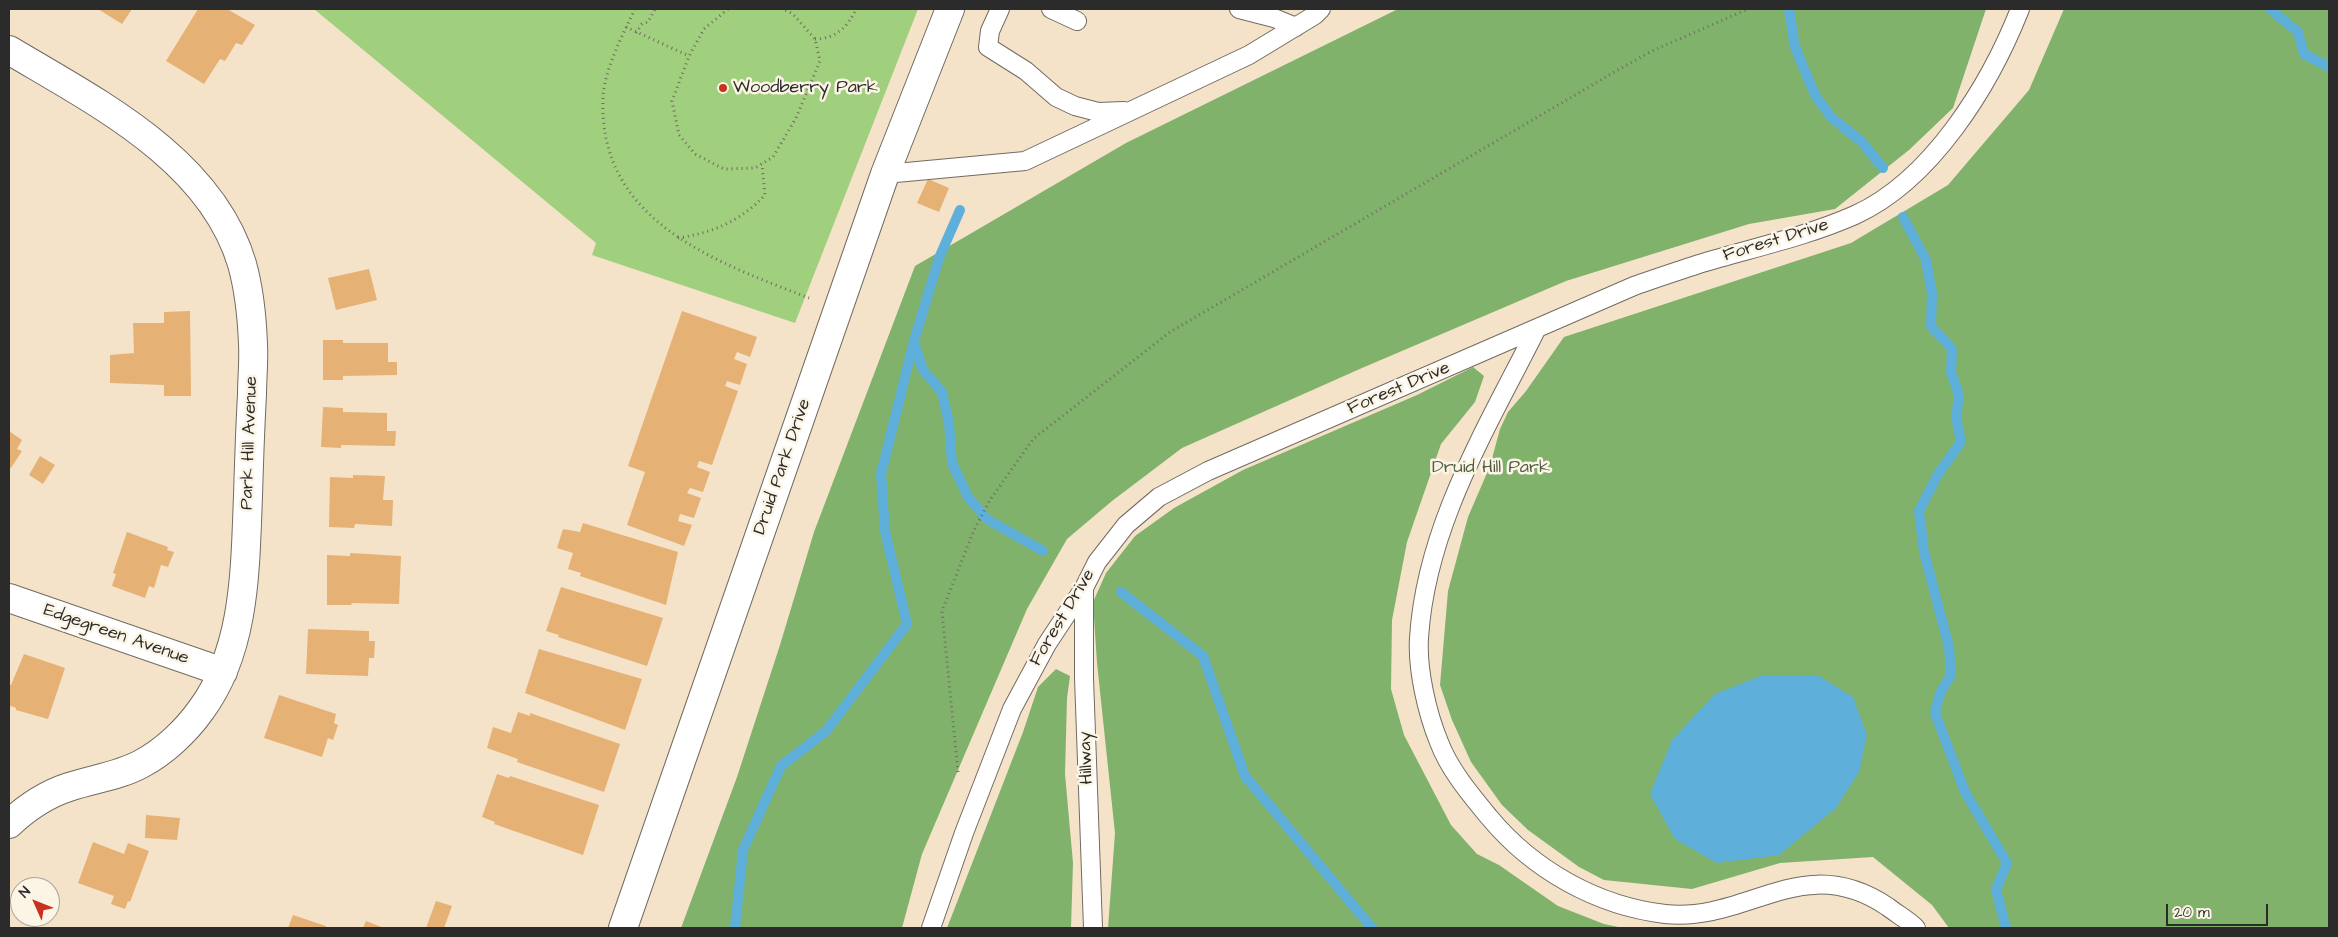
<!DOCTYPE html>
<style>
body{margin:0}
#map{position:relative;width:2338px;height:937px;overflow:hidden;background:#f5e3c9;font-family:"Architects Daughter",sans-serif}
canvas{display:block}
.frame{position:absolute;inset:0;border:10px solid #2b2b2b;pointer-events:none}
.north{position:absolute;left:10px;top:877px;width:50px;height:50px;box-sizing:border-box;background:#fcf5e5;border:1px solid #a8a49b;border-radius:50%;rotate:314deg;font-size:14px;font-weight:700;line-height:20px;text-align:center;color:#2b2b2b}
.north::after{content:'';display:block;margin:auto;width:18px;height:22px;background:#c8321e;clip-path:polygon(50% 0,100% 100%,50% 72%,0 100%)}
.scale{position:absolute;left:2166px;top:904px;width:102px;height:22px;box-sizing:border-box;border:2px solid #2b2b2b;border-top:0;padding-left:6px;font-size:15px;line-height:18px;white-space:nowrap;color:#2b2b2b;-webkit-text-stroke:4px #fcf5e5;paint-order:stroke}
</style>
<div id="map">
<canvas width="2338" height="937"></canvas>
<div class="frame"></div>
<div class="north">N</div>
<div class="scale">20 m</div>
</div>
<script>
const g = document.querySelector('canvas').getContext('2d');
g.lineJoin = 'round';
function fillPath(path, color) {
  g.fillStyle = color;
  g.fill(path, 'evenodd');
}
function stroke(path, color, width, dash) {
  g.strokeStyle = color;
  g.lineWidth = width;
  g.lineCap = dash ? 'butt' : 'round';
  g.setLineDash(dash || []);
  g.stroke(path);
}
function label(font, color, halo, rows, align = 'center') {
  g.font = font + ' "Architects Daughter",sans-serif';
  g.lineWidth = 5;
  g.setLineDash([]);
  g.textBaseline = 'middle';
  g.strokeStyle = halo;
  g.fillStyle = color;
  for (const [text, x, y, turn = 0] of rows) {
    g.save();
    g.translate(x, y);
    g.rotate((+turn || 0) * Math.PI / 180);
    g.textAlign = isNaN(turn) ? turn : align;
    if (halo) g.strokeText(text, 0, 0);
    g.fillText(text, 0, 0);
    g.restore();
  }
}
const green = new Path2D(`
 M314 9H918L795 323 592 255 596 243Z`);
const forest = new Path2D(`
 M1398 9H1986L1953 108 1909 150 1835 209 1749 224 1566 281 1362 368 1182 448 1112 501 1067 539 1027 609 922 854 902 928H681L737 777 780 645 814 532 915 266 1126 143Z
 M2064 9H2329V928H1949L1932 905 1873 857 1780 863 1692 889 1604 880 1579 867 1528 830 1502 805 1471 762 1452 720 1440 685 1448 591 1468 517 1490 466 1500 429 1508 412 1526 391 1564 337 1851 243 1948 185 2029 90Z
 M1473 367 1484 376 1475 402 1441 444 1407 542 1392 620 1391 689 1404 735 1451 825 1477 854 1499 865 1558 906 1604 924 1623 928H1108L1115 833 1097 663 1093 602 1106 573 1135 536 1174 508 1243 470 1417 395Z
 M1056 669 1070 676 1067 698 1065 774 1073 863 1071 928H947L1023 732 1038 687Z`);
const water = new Path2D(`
 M1763 675 1819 676 1853 697 1867 735 1859 772 1836 808 1779 855 1717 863 1675 839 1650 794 1672 740 1715 694Z`);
const stream = new Path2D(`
 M1789 9 1795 47 1815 95 1831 117 1862 142 1883 168
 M2270 9 2298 32 2304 54 2329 67
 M1903 217 1926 260 1932 293 1931 326 1952 349 1951 372 1959 395 1956 417 1961 442 1938 474 1919 511 1924 552 1949 647 1951 675 1940 693 1935 713 1965 792 2007 863 1996 890 2006 928
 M914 342 923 370 942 392 949 423 952 463 968 497 987 519 1043 551
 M1121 592 1203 656 1245 776 1372 928
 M735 928 743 850 781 766 826 731 907 624 885 531 881 474 914 341 939 258 960 210`);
const building = new Path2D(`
 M98 9H132L122 24Z
 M198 9H227L255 25 242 45 236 43 225 61 220 59 204 84 166 61Z
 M928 179 949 188 939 212 917 203Z
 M369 269 377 300 336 310 328 278Z
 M190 311 191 396H164V385L110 383V355L134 353 133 323H164V312Z
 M682 311 757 337 750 357 737 352 734 359 747 364 740 385 727 381 725 386 738 391 712 465 699 461 697 467 710 472 703 492 690 488 687 493 701 498 694 518 680 514 678 521 692 525 684 546 627 525 645 472 628 466Z
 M323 340H343V343H388V362H397V375L343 376V380H323Z
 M323 407 343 408V412L387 413V431H396L395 446 341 445V448L321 447Z
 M9 431 22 440 17 449 22 451 11 468 9 467Z
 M40 456 55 465 43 484 29 475Z
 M353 475 385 476 383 500H393L392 526 355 524 354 528 329 527 330 477 353 478Z
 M583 523 678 552 666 605 580 576 581 573 568 569 573 553 557 548 563 529 580 532Z
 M127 532 168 547 167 550 174 552 168 567 161 565 154 588 149 586 145 598 112 586 116 574 113 573Z
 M350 553 401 556 399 604 352 603 351 605H327V555L350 556Z
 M561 587 663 618 647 666 558 637 559 635 546 631Z
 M308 629 369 631V641H375L374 658H369L368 676 306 674Z
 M539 649 642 679 625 730 525 693Z
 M24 654 65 668 48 719 16 710V708L11 706 9 707V684L11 685Z
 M279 695 336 714 334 723 338 725 333 740 328 738 322 757 264 738Z
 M518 712 530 716V713L620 744 604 792 517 762 518 759 487 748 493 727 511 733Z
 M497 774 509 778 510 776 599 805 583 855 494 824 495 822 482 817Z
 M146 815 180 818 177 840 145 838Z
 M93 842 124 854 128 843 149 851 130 902 128 901 125 909 111 904 114 896 78 883Z
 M436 901 452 906 444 928H426Z
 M293 915 326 926V928H288Z
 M366 921 384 928H363Z`);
const path = new Path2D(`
 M635 9C623 34 604 70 603 98 598 221 714 261 809 298
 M728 9 704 29 689 56 672 101 679 135 695 154 724 169 755 168 773 157 796 118 820 61 815 39 793 14 783 9
 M626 27 689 56
 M636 33 642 24 648 22 655 9
 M815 39C835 39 848 27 856 9
 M678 238C712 233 741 221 765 195L762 164
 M958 772 942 611 974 530 990 500 1033 439 1170 332 1623 67 1652 51 1748 9`);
const service = new Path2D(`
 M1000 9 990 31 988 47 1026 71 1056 97 1075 106 1098 112 1124 111
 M1051 9 1077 21
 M1239 9 1274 18 1296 27
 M885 174 1025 161 1249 55 1315 15 1321 9
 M1536 330C1487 428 1426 526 1419 638 1417 669 1427 713 1439 742 1449 769 1470 794 1489 817 1533 870 1597 906 1665 914 1749 923 1802 849 1888 907 1897 914 1908 920 1916 928
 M1084 588V678L1093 928
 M931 928 964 833 1012 709 1047 644 1084 588 1097 562 1126 525 1159 497 1208 471 1634 286C1656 278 1678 271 1699 264 1752 248 1805 237 1855 215 1932 180 1990 85 2020 9`);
const minor = new Path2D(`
 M9 50C96 102 211 159 242 264 249 289 252 318 253 344 254 361 252 378 252 395 250 429 249 462 248 496 245 569 246 649 201 710 186 731 164 752 141 764 119 776 93 779 69 787 47 794 25 809 9 824
 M9 598 223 672`);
const secondary = new Path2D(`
 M623 928 885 174 950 9`);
const markers = [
 [723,88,5,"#c8321e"]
];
const poiNames = [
 ["Woodberry Park",733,88]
];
const streetNames = [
 ["Forest Drive",1776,241,-17],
 ["Forest Drive",1399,389,-23],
 ["Park Hill Avenue",250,443,-88],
 ["Druid Park Drive",783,467,-71],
 ["Forest Drive",1063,618,-59],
 ["Edgegreen Avenue",116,635,19],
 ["Hillway",1087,758,-92]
];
const parkNames = [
 ["Druid Hill Park",1491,468]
];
fillPath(green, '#a0cf7d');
fillPath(forest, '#80b26c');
fillPath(water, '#5eafd9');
stroke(stream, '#5eafd9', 10);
fillPath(building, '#e5b174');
stroke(service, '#726b62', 20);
stroke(minor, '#726b62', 30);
stroke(secondary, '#726b62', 30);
stroke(path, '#726b62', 3, [1, 4]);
stroke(service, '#fff', 18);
stroke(minor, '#fff', 28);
stroke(secondary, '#fff', 28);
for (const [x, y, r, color] of markers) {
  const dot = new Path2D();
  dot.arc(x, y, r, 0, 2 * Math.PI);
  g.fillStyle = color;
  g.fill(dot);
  stroke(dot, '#fcf5e5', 2);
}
label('18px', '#2b2b2b', '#fcf5e5', poiNames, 'left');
label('18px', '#2b2b2b', '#fcf5e5', streetNames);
label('18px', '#4e5c44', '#fcf5e5', parkNames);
</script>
